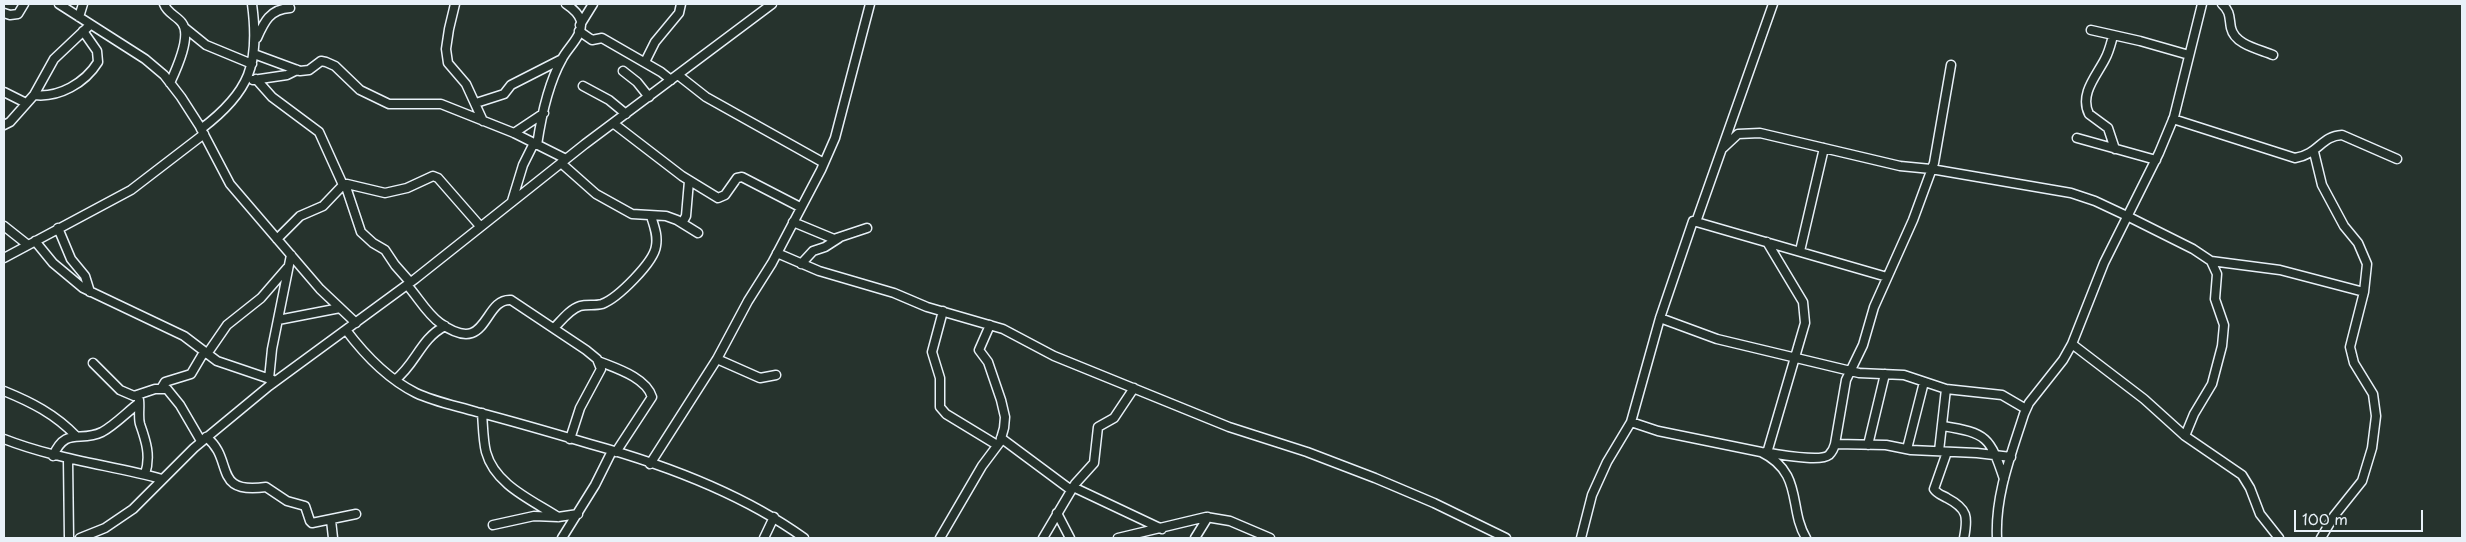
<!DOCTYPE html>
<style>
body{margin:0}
#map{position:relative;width:2466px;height:542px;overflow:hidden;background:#26332d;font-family:"Playpen Sans",sans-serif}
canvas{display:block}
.frame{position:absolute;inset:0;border:5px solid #e8f1f8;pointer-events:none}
.scale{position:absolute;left:2294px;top:510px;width:129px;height:22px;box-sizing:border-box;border:2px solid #e8f1f8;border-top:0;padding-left:6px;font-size:15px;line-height:18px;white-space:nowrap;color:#e8f1f8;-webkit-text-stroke:4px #26332d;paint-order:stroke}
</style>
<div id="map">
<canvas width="2466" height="542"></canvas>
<div class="frame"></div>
<div class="scale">100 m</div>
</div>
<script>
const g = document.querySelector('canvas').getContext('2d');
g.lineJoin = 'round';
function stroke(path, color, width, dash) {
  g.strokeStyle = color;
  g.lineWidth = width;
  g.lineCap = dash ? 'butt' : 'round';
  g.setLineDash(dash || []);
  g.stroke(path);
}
const street = new Path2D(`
 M59 4 145 59 164 75 181 97 199 125 230 184 320 289 356 323
 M164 4C167 13 177 16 182 23 192 36 176 70 170 83
 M455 4 449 29 446 49 448 63 466 84 483 121
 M2222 4C2231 12 2229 18 2231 28 2235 45 2259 49 2273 55
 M4 13 10 15 18 14 24 4
 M79 17 83 4
 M580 25 593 4
 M185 28 206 45 252 64
 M2091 30 2140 41 2189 55
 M579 31 592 40 602 38 661 72 671 80
 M2113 36C2111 43 2109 52 2105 59 2097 75 2079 94 2089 114L2108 128 2115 149
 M257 38C264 22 270 9 290 8
 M254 54 300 71 309 70 321 61 326 62 335 66 360 90 389 104H441L514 133 566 159
 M645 62 655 42 679 13 681 4
 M623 71 637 82 649 97
 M678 75 706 97 824 163
 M256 79 272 97 319 132 343 185
 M253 80 287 75 297 70
 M583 86 609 100 626 114
 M4 92 26 103
 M34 95C59 98 85 83 98 62L97 51 83 31
 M476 103 504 94 511 85 562 59
 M2173 119 2295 158C2319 154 2321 136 2342 135L2397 159
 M613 123 682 176 718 198 725 195 737 178 742 177 800 207
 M4 125 10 122 34 95 54 59 90 25
 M201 129C250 92 260 64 252 4
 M514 133 544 113
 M2077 138 2156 160
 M537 145C541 118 549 82 562 59 568 47 583 36 581 21 579 14 572 8 566 4
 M1723 148 1738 134 1760 133 1900 166 1931 169 2071 193 2095 201 2127 216 2193 249 2211 261 2217 274 2215 299 2224 325 2222 346 2212 384 2194 414 2185 436
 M2314 152 2322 185 2344 226 2358 243 2367 264 2364 292 2350 347 2354 363 2373 394 2376 416 2372 448 2362 481 2334 516 2321 538
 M561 163 596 194 632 214 666 216 677 220 698 233
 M345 184 361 232 373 243 385 250 395 265 410 282
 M512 201 523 165 534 143
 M793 222 834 239 867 228
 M1696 222 1773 4
 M682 223 686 216 689 181
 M4 226 28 245
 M58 228 71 259 85 276 90 292
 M277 239 300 216 323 206 343 185 347 184 385 193 407 188 433 176 438 178 480 226
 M35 241 53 263 83 288 184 336 217 361 276 381
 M1767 242 1803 302 1805 323 1767 453
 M1800 251 1824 148
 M777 253 819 271 894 293 927 307 1003 329 1054 356 1229 427 1307 452 1375 478 1434 503 1506 538
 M4 258 131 190 204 134
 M2211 261 2280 270 2364 292
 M801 264 813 251 825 247 839 238
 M407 285C418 297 427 314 440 323 489 358 482 298 511 300L586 350 597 359 601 369 580 408 570 439
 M943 311 932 352 940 378V407L946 414 997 445
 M1660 318 1717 339 1859 373 1904 375 1946 389 2002 395 2026 409
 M278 320 340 308
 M554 328C561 321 570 309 580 306 587 304 595 306 602 304 618 298 654 262 656 246 658 235 654 226 651 216
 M346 330C364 354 388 379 416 393 435 402 457 406 477 412 515 422 553 433 590 444 663 464 743 494 804 538
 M2072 344 2144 399 2185 436 2242 475 2250 488 2260 514 2279 538
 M207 354 227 325 261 298 287 268
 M717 359 760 378 776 375
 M598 361C615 368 646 377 652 397L616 452
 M93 363 120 390 134 396 155 389H167L180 405 201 441
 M269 379 272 349 291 255
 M395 380C416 364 420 339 445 326
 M162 387 165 382 191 374 204 352
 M4 391C31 402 55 414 76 436
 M139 400C140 407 138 417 140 424 146 441 151 456 145 474
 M482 413C483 425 483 440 486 452 495 485 532 500 558 517
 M1631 422 1658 431 1761 452C1804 473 1788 508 1806 538
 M1943 426C1987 433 1990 437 2004 479
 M206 437C235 459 211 495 266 487L287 501 305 506 310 521 312 523 356 514
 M1001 438 1071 490
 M4 439C55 459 109 465 162 479
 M1835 444 1886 445 1911 450 1977 453 2011 457
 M1868 445 1885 374
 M1907 449 1924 382
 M1939 451 1946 389
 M1761 452C1775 453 1819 463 1829 455 1832 452 1834 448 1835 444L1846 380 1863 345 1874 307 1913 220 1934 163 1951 65
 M1947 452 1934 489C1937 494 1942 495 1947 498 1968 509 1968 517 1964 538
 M53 456C66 426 80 443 102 432 115 425 127 412 139 403
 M68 459 69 538
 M650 464 717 359 748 301 772 263 821 170 835 138 870 4
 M1073 487 1162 529
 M1057 513 1070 538
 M331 520 333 538
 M493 525 534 516 558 517 578 514
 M80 538 105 528 133 509 194 448 269 386 415 279 585 144 772 4
 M562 538 595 485 612 451
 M764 538 774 517
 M940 538 982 466 1000 442 1004 428 1005 417 1001 400 988 362 979 350 990 325
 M1043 538 1075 484 1094 463 1098 427 1114 418 1134 388
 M1118 538 1206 517 1230 521 1270 538
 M1195 538 1208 517
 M1581 538 1592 495 1607 462 1631 422 1660 318 1693 221 1887 277
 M1997 538C1995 495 2011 455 2024 414L2029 403 2063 360 2072 344 2104 263 2159 153 2174 117 2202 4`);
stroke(street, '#e8f1f8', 11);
stroke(street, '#26332d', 8);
</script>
